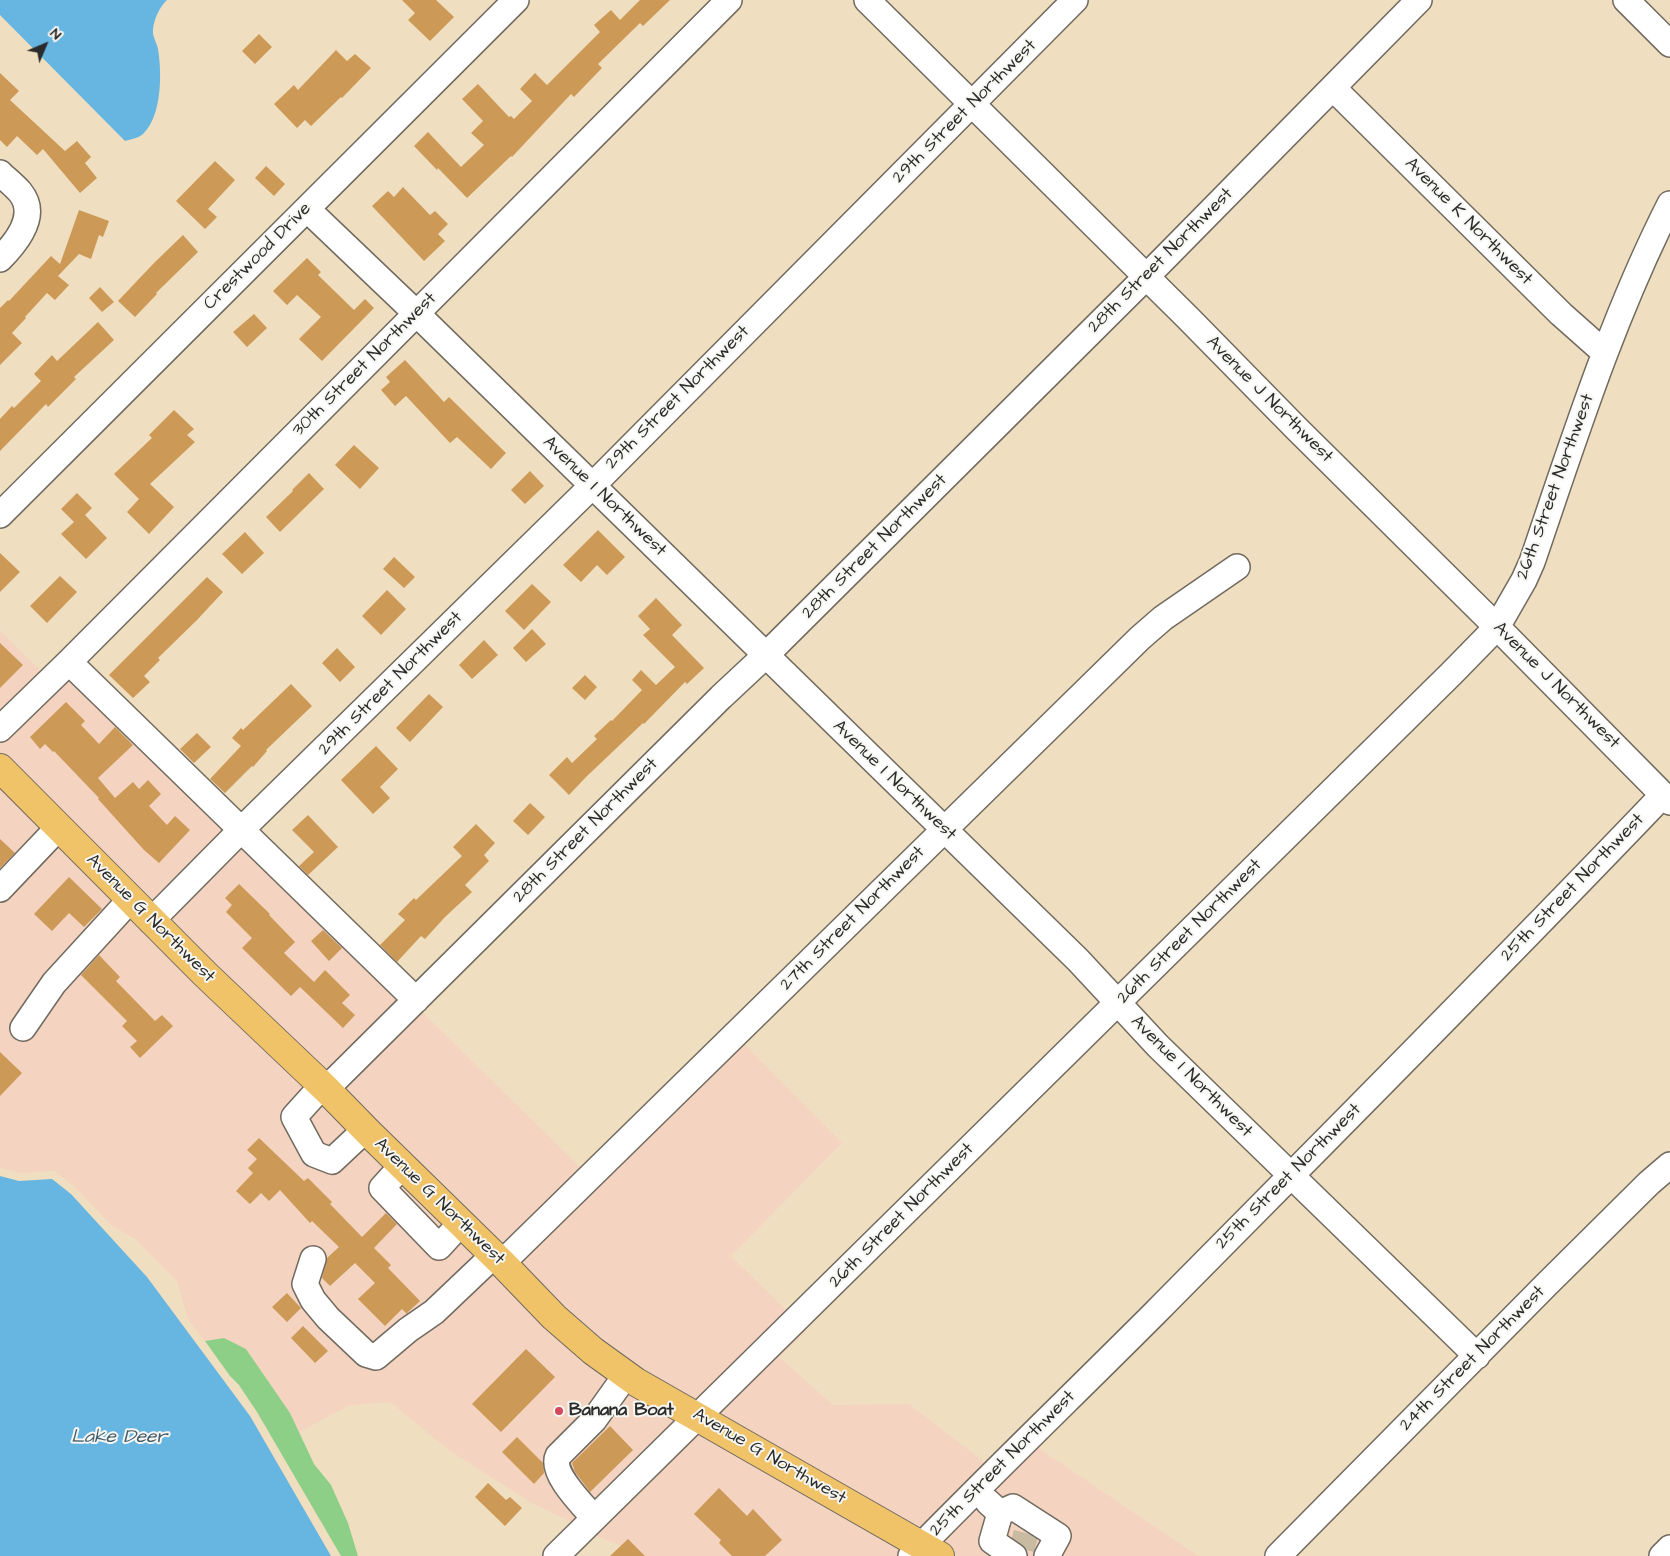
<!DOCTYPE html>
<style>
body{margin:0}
#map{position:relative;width:1670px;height:1556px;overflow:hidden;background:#f0dec0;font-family:"Architects Daughter",sans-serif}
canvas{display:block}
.north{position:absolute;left:20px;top:20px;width:50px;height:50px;-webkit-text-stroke:4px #f6f6f2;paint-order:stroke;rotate:45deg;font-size:14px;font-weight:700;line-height:20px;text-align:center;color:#2b2b2b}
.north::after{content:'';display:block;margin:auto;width:18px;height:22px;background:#2b2b2b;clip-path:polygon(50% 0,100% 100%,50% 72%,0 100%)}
</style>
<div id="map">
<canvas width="1670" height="1556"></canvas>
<div class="north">N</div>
</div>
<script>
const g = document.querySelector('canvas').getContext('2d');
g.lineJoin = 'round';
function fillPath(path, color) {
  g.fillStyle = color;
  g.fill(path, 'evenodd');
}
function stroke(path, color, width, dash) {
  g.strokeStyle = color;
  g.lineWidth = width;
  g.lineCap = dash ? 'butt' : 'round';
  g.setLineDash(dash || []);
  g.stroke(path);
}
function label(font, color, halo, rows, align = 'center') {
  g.font = font + ' "Architects Daughter",sans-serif';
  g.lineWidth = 4;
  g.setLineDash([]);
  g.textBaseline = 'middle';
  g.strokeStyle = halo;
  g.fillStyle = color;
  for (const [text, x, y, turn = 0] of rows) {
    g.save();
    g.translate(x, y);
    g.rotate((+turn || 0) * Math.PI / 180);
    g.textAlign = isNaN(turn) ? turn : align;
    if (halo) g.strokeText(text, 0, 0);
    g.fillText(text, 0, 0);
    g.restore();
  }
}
const built = new Path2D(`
 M0 630 44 674 0 717Z
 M81 678 232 827 152 908 0 754V742L60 682Z
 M0 782 683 1420 575 1524 530 1502 449 1450 390 1402 350 1405 299 1432 290 1413 246 1349 224 1338 205 1341 188 1319 177 1281 135 1239 111 1225 77 1189 55 1171 21 1173 0 1168Z
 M244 839 406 997 326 1076 164 920Z
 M419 1009 584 1171 503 1250 339 1088Z
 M744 1044 842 1143 731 1256 790 1314 697 1406 620 1359 515 1263 719 1065Z
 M802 1326 807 1331 779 1357 833 1405 909 1404 989 1466 921 1534 713 1415Z
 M699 1429 907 1548 899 1556H644L595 1535Z
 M1034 1445 1198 1556H959L936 1543 1002 1477 1006 1480Z`);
const green = new Path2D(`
 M224 1338 246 1349 290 1413 314 1464 331 1485 348 1523 358 1556H341L257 1412 239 1385 230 1376 205 1341Z`);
const water = new Path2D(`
 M0 0H167C159 7 152 23 153 34 154 39 157 44 158 49 162 73 162 116 143 134 139 138 131 139 125 141L0 15Z
 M0 1176 19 1181 52 1179 71 1194 147 1277 250 1416 331 1556H0Z`);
const building = new Path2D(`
 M402 0H436L454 17 430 41 408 20 415 13Z
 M640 0H670L643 26 640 23 598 64 602 68 574 97 571 94 512 157 511 156 467 198 438 168 437 170 414 146 428 132 461 167 484 145 471 133 483 121 462 99 478 84 509 117 511 116 514 119 532 101 520 89 535 73 547 85 600 32 594 25 611 10 620 20Z
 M259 34 272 47 255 64 242 51Z
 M336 50 347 61 355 54 371 68 342 98 341 97 311 126 305 120 297 128 274 104 294 85 298 90Z
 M0 73 19 91 10 100 65 151 77 141 91 157 85 163 97 178 80 193 43 149 37 155 17 136 7 147 0 140Z
 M215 161 235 180 208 209 217 217 205 229 176 201Z
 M266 166 285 184 274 196 255 178Z
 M403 187 430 215 435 211 448 224 438 234 445 241 424 261 372 206 388 191 394 197Z
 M79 210 109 221 103 237 99 235 91 259 79 254 58 276 69 285 55 300 47 293 25 317 26 318 12 333 22 343 0 365V308L8 300 9 301 51 256 60 264Z
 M183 235 198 252 156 293 157 294 135 317 118 301 154 263Z
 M307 258 321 272 318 275 354 310 365 299 374 308 322 361 299 339 321 317 297 295 287 305 273 291Z
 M100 287 114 302 102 312 89 298Z
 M254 314 267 328 247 347 233 332Z
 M98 322 114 340 74 377 76 379 48 407 46 404 0 451V419L12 406 14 408 41 381 34 374 52 355 57 361Z
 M405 360 444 402 449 397 506 453 491 469 457 437 450 443 406 396 395 406 381 390 390 382 386 377Z
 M174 410 194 429 187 435 195 442 150 484 174 507 149 534 127 512 139 499 114 474 152 438 149 435Z
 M354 445 379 468 360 489 335 465Z
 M530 471 544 486 525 504 511 490Z
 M309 473 324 489 280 532 266 517 293 491 292 490Z
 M77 493 92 508 85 515 107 538 86 559 61 534 74 522 61 509Z
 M598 530 625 557 607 575 597 565 581 582 563 565Z
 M245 532 264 553 242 574 222 554Z
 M0 553 20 572 0 592Z
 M394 557 415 577 404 588 383 569Z
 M60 576 77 592 47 623 30 606Z
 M207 577 223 592 197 620 158 658 160 660 144 676 150 682 133 698 109 675Z
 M532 584 551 602 524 630 505 611Z
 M387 590 406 609 381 635 362 616Z
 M656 598 682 625 672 635 704 668 687 684 685 682 644 724 643 723 586 777 569 795 549 775 567 757 572 763 597 739 594 736 611 720 612 721 642 690 632 680 641 670 656 685 675 667 643 635 650 629 638 616Z
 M532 629 546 644 526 662 513 648Z
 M484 640 498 655 472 679 459 665Z
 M0 643 23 665 0 688Z
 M337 648 355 667 340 682 322 663Z
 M585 675 597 687 585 700 572 688Z
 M291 684 312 706 266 750 267 751 253 767 252 766 225 793 210 779 241 746 232 738 241 728 243 730Z
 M429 694 443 707 410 742 396 728Z
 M66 702 85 721 81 725 99 744 115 727 133 745 98 778 115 798 133 782 139 789 148 780 161 794 149 806 167 825 175 816 190 830 159 863 144 850 98 799 99 798 54 751 53 752 45 744 40 749 30 737Z
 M197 733 211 747 194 763 180 749Z
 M376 746 398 769 380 787 390 798 373 814 341 780Z
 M530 803 545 817 528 835 513 821Z
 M308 815 338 847 308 875 299 866 314 852 292 830Z
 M476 824 495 843 484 855 489 861 465 885 472 892 445 917 425 939 421 936 397 962 380 945 405 920 398 914 414 898 416 900 462 856 453 847Z
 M0 839 15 853 0 868Z
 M69 877 102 909 84 927 69 913 52 931 34 914Z
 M239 884 270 914 269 915 295 942 284 953 314 982 325 970 350 995 342 1003 355 1015 343 1028 300 987 291 996 242 948 252 938 226 912 232 905 225 898Z
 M323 930 342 948 329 961 311 941Z
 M99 955 120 977 116 981 155 1021 162 1015 173 1026 140 1058 130 1047 137 1041 122 1026 127 1021 81 975Z
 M0 1052 22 1073 0 1096Z
 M259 1138 304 1181 308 1178 332 1202 330 1204 362 1237 386 1213 397 1224 374 1248 391 1265 388 1268 420 1301 408 1312 407 1314 402 1309 385 1326 358 1299 375 1283 355 1263 330 1286 322 1278 327 1258 339 1247 312 1221 310 1223 280 1190 269 1201 261 1193 250 1204 236 1191 253 1173 248 1168 257 1159 247 1150Z
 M287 1293 301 1308 287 1322 272 1307Z
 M303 1326 328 1351 315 1363 291 1338Z
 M526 1349 555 1377 501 1432 472 1404Z
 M610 1426 633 1450 590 1492 575 1472 572 1463Z
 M517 1437 543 1463 544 1473 534 1484 502 1452Z
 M488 1483 506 1500 510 1497 522 1508 505 1526 475 1497Z
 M719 1488 747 1516 753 1509 782 1540 765 1556H732L719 1543 721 1540 694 1514Z
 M628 1539 645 1556H610Z`);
const minorTunnel = new Path2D(`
 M1022 1549 1026 1533`);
const minor = new Path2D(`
 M867 0 1188 318 1297 429 1497 627 1670 802
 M1626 0 1670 44
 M1333 88 1561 314 1605 353
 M0 173C6 179 14 185 20 192 39 215 17 242 0 259
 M307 209 416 313 1078 960 1158 1046 1477 1356
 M0 515 516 0
 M69 662 416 1000
 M0 729 69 662 729 0
 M0 889 59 827
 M151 921 241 830 592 486 1075 0
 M23 1028 54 983 130 900
 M322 1086 294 1117 314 1154 332 1161 365 1130
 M326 1089 721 697 766 655 1146 277 1419 0
 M402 1166 382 1188 439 1247 461 1223
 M313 1259 305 1284 313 1300 328 1318 366 1354 376 1357 408 1330 434 1312 494 1255
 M502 1263 1140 638 1163 618 1237 567
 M988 1502 1000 1513 992 1541 1014 1556
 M1000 1513 1013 1507 1058 1536 1047 1556
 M594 1518C583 1505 550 1473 558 1456L594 1420 626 1375
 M556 1556 1452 673 1497 627 1524 580 1532 562C1573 442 1612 318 1670 204
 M911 1556C991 1474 1074 1394 1155 1313 1325 1141 1496 970 1663 795
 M1278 1556 1546 1285 1649 1183 1670 1165
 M1662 1556 1670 1548`);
const major = new Path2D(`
 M0 768 205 974 326 1089 369 1133 502 1263 554 1317 593 1351 636 1382 940 1556`);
const markers = [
 [559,1411,5,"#d1495b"]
];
const streetNames = [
 ["29th Street Northwest",965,112,-45],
 ["Avenue K Northwest",1468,222,45],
 ["Crestwood Drive",258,257,-45],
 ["28th Street Northwest",1161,261,-45],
 ["30th Street Northwest",365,365,-45],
 ["29th Street Northwest",678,398,-45],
 ["Avenue J Northwest",1269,400,45],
 ["26th Street Northwest",1556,487,-70],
 ["Avenue I Northwest",604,497,44],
 ["28th Street Northwest",875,547,-45],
 ["29th Street Northwest",391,684,-45],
 ["Avenue J Northwest",1556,686,45],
 ["Avenue I Northwest",894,781,44],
 ["28th Street Northwest",586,831,-45],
 ["25th Street Northwest",1573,888,-46],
 ["Avenue G Northwest",150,919,45],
 ["27th Street Northwest",853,919,-45],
 ["26th Street Northwest",1190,932,-45],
 ["Avenue I Northwest",1191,1077,45],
 ["25th Street Northwest",1289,1177,-45],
 ["Avenue G Northwest",439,1202,44],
 ["26th Street Northwest",902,1216,-45],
 ["24th Street Northwest",1473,1359,-45],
 ["Avenue G Northwest",769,1457,30],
 ["25th Street Northwest",1003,1464,-45]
];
const poiNames = [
 ["Banana Boat",569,1411]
];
const waterNames = [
 ["Lake Deer",119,1438]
];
fillPath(built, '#f4d3c0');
fillPath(green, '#8dcf87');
fillPath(water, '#66b6e1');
fillPath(building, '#cc9a56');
stroke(minorTunnel, '#c9baa2', 25, [25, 12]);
stroke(minor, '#706a5f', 28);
stroke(major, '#706a5f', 30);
stroke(minor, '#fff', 25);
stroke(major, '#f0c369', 28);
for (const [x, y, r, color] of markers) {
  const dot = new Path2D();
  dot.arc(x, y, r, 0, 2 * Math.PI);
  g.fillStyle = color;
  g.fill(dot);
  stroke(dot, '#f6f6f2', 2);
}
label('18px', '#2b2b2b', '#f6f6f2', streetNames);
label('bold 18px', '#2b2b2b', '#f6f6f2', poiNames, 'left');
label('italic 19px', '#405c6b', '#f6f6f2', waterNames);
</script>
